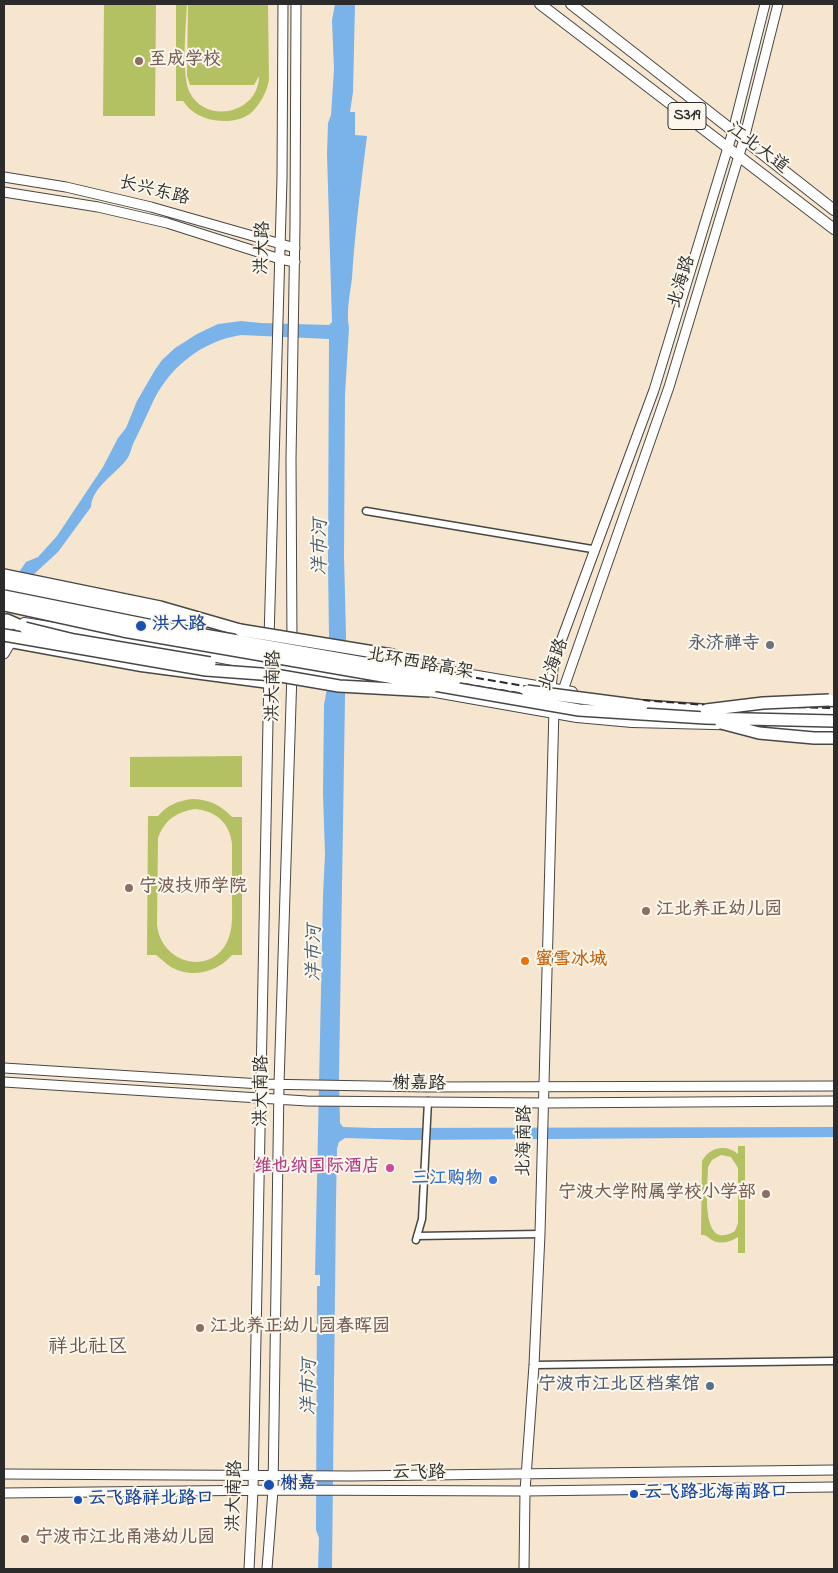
<!DOCTYPE html>
<meta charset="utf-8">
<style>
body{margin:0}
#map{position:relative;width:838px;height:1573px;overflow:hidden;background:#f6e6cf;font-family:"Indie Flower",sans-serif}
canvas{display:block}
.frame{position:absolute;inset:0;border:5px solid #2b2b2b;pointer-events:none}
</style>
<div id="map">
<canvas width="838" height="1573"></canvas>
<div class="frame"></div>
</div>
<script>
const g = document.querySelector('canvas').getContext('2d');
g.lineJoin = 'round';
function fillPath(path, color) {
  g.fillStyle = color;
  g.fill(path, 'evenodd');
}
function stroke(path, color, width, dash) {
  g.strokeStyle = color;
  g.lineWidth = width;
  g.lineCap = dash ? 'butt' : 'round';
  g.setLineDash(dash || []);
  g.stroke(path);
}
function label(font, color, halo, rows, align = 'center') {
  g.font = font + ' "Indie Flower","LXGW WenKai TC",sans-serif';
  g.lineWidth = 4;
  g.setLineDash([]);
  g.textBaseline = 'middle';
  g.strokeStyle = halo;
  g.fillStyle = color;
  for (const [text, x, y, turn = 0] of rows) {
    g.save();
    g.translate(x, y);
    g.rotate((+turn || 0) * Math.PI / 180);
    g.textAlign = isNaN(turn) ? turn : align;
    if (halo) g.strokeText(text, 0, 0);
    g.fillText(text, 0, 0);
    g.restore();
  }
}
const green = new Path2D(`
 M104 4H156L155 116H103Z
 M176 4H187C186 25 181 76 190 93 207 125 259 113 259 76L254 85H190L187 76 188 4H258V27V4H268L269 80C267 91 261 103 253 111 238 126 206 123 191 110 188 108 186 104 183 101H176Z
 M242 756V787H130V757Z
 M192 799C208 799 221 805 232 817H242V955H232C216 974 188 979 168 965 164 962 160 958 156 955H147L148 816H158C167 805 178 801 192 799ZM195 809C216 811 230 823 232 844 232 864 232 883 232 902 232 913 233 926 229 937 216 976 162 967 157 925L158 838C165 819 177 812 195 809Z
 M738 1146H745V1253H738V1237C730 1242 721 1245 712 1240 707 1237 707 1235 701 1235L702 1161C710 1147 726 1144 738 1154ZM721 1155 731 1157 738 1168V1223L735 1231C699 1253 708 1184 708 1167L712 1160Z`);
const water = new Path2D(`
 M335 4H355L353 92 350 112H355V135L367 136C361 184 355 231 352 278 350 295 346 311 349 328L345 395 344 556 346 634 339 1077 340 1123 343 1127 373 1128 834 1127V1137L409 1140 345 1138 339 1142 337 1148 336 1202 332 1569H318L319 1538 316 1530 317 1286H320V1275H315L323 895 325 854 323 794 324 705 327 688 329 635 328 563 329 339 241 335C201 341 167 369 151 406 145 419 139 432 133 444 131 449 130 455 127 459 116 474 92 487 91 507L58 552 21 586 4 594 26 562 38 557 57 536 103 467 118 438 126 428 137 401 155 370 162 360 175 348 197 334 218 324 226 323 241 321 261 323 329 325 332 322 327 154 328 123 331 115 334 69 332 20Z`);
const street = new Path2D(`
 M366 511 592 549
 M10 644 141 668 269 685
 M417 1236 540 1234
 M416 1240 422 1219 428 1101
 M534 1365 834 1361`);
const secondary = new Path2D(`
 M4 177 66 187 151 207 295 248
 M4 192 98 207 167 223 280 259 295 262
 M269 639 282 178 283 4
 M292 644 291 459 295 226 296 4
 M4 654 10 644 7 620
 M552 695 551 688 554 660 654 390 733 131 765 4
 M561 696 669 387 744 139 778 4
 M4 1068 261 1084 427 1087 834 1086
 M4 1082 307 1101 543 1103 834 1101
 M4 1474 351 1476 834 1470
 M4 1493 273 1490 525 1491 834 1487
 M249 1569 253 1490 269 670
 M267 1569 273 1490 279 1084 292 672
 M524 1569 525 1491 534 1365 540 1234 554 708`);
const primary = new Path2D(`
 M540 4 834 229
 M571 4 834 210
 M24 623 119 638 233 660 392 685
 M292 645 404 663
 M418 666 572 692
 M424 690 577 717 632 722 834 727`);
const highway = new Path2D(`
 M4 575 160 607 240 630
 M4 585 143 614 189 621
 M7 620 25 628
 M456 679 527 691
 M642 706 731 712 834 713`);
const rail = new Path2D(`
 M4 591 142 621 577 695 705 705 834 708
 M4 600 139 630 579 703 706 714 834 716`);
const highwayBridge = new Path2D(`
 M4 596 158 627 456 679
 M4 605 123 631 579 710 705 718 834 721
 M25 628 74 640 210 663
 M240 630 392 655 426 668
 M4 635 206 670 275 675 339 686 430 691
 M527 691 642 706
 M706 710 763 703 829 700
 M721 723 759 733 814 738H834`);
const markers = [
 [139,61,5,"#8d6e63"],
 [141,626,6,"#1a4fb4"],
 [770,645,5,"#6b7280"],
 [129,888,5,"#8d6e63"],
 [646,911,5,"#8d6e63"],
 [525,961,5,"#e8710a"],
 [390,1168,5,"#d1479c"],
 [493,1180,5,"#3f7fe0"],
 [766,1194,5,"#8d6e63"],
 [200,1328,5,"#8d6e63"],
 [710,1386,5,"#5c6f8a"],
 [269,1485,6,"#1a4fb4"],
 [634,1494,5,"#1a4fb4"],
 [78,1500,5,"#1a4fb4"],
 [25,1539,5,"#8d6e63"]
];
const shields = [
 [687,116,38]
];
const shieldNames = [
 ["S319",687,116]
];
const educationNames = [
 ["至成学校",149,61],
 ["宁波技师学院",139,888],
 ["江北养正幼儿园",656,911],
 ["宁波大学附属学校小学部",756,1194,"right"],
 ["江北养正幼儿园春晖园",210,1328],
 ["宁波市江北甬港幼儿园",35,1539]
];
const streetNames = [
 ["江北大道",757,149,37],
 ["长兴东路",154,192,14],
 ["洪大路",264,248,-88],
 ["北海路",683,282,-73],
 ["北环西路高架",420,665,10],
 ["北海路",555,665,-70],
 ["洪大南路",275,686,-89],
 ["榭嘉路",419,1085,1],
 ["洪大南路",263,1091,-89],
 ["北海南路",526,1141,-89],
 ["云飞路",419,1474],
 ["洪大南路",236,1496,-88]
];
const transitNames = [
 ["洪大路",152,626],
 ["榭嘉",280,1485],
 ["云飞路北海南路口",644,1494],
 ["云飞路祥北路口",88,1500]
];
const worshipNames = [
 ["永济禅寺",760,645]
];
const foodNames = [
 ["蜜雪冰城",535,961]
];
const hotelNames = [
 ["维也纳国际酒店",380,1168]
];
const shopNames = [
 ["三江购物",483,1180]
];
const serviceNames = [
 ["宁波市江北区档案馆",700,1386]
];
const waterNames = [
 ["洋市河",322,547,-89],
 ["洋市河",316,953,-89],
 ["洋市河",311,1387,-89]
];
const quarterNames = [
 ["祥北社区",88,1349]
];
fillPath(green, '#b4c163');
fillPath(water, '#79b3ea');
stroke(street, '#494744', 9);
stroke(secondary, '#494744', 11);
stroke(primary, '#494744', 12);
stroke(highway, '#494744', 14);
stroke(street, '#fff', 6);
stroke(secondary, '#fff', 9);
stroke(primary, '#fff', 10);
stroke(highway, '#fff', 11);
stroke(rail, '#2b2b2b', 2, [8, 4]);
stroke(highwayBridge, '#494744', 14, []);
stroke(highwayBridge, '#fff', 11);
for (const [x, y, r, color] of markers) {
  const dot = new Path2D();
  dot.arc(x, y, r, 0, 2 * Math.PI);
  g.fillStyle = color;
  g.fill(dot);
  stroke(dot, '#fbf7ec', 2);
}
for (const [x, y, w] of shields) {
  const box = new Path2D();
  box.roundRect(x - w / 2, y - 13.5, w, 27, 4);
  g.fillStyle = '#fbf7ec';
  g.fill(box);
  stroke(box, '#2b2b2b', 1);
}
label('bold 16px', '#2b2b2b', null, shieldNames);
label('bold 18px', '#785e54', '#fbf7ec', educationNames, 'left');
label('18px', '#2b2b2b', '#fbf7ec', streetNames);
label('bold 18px', '#164399', '#fbf7ec', transitNames, 'left');
label('bold 18px', '#5b616d', '#fbf7ec', worshipNames, 'right');
label('bold 18px', '#c56008', '#fbf7ec', foodNames, 'left');
label('bold 18px', '#b23c85', '#fbf7ec', hotelNames, 'right');
label('bold 18px', '#366cbe', '#fbf7ec', shopNames, 'right');
label('bold 18px', '#4e5e75', '#fbf7ec', serviceNames, 'right');
label('italic 19px', '#465b6e', '#fbf7ec', waterNames);
label('20px', '#64514e', '#fbf7ec', quarterNames);
</script>
